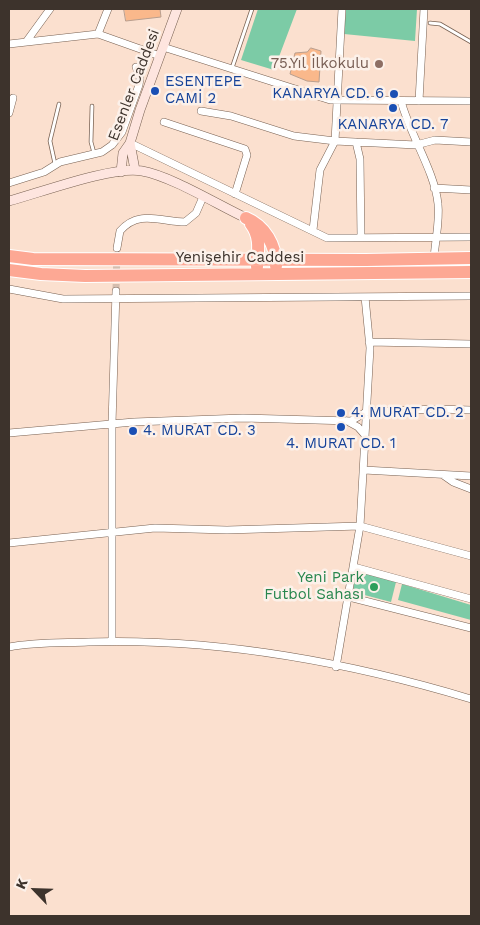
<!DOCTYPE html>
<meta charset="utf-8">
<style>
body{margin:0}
#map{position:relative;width:480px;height:925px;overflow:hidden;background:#fbe0cf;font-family:"Work Sans",sans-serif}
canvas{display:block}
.frame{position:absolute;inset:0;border:10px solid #3d332c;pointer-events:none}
.north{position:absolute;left:10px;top:865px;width:50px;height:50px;-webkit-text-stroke:4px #fcf1ea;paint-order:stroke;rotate:294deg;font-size:14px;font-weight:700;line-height:20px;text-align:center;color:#3d332c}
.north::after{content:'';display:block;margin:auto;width:18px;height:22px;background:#3d332c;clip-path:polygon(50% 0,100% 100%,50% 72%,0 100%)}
</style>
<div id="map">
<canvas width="480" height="925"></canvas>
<div class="frame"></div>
<div class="north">K</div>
</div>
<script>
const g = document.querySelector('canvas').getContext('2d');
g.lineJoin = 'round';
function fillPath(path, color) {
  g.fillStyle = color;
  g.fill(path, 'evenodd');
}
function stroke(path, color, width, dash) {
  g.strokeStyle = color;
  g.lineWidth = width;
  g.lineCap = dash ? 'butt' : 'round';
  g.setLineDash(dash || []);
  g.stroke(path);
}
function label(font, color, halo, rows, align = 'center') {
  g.font = font + ' "Work Sans",sans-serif';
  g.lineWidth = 5;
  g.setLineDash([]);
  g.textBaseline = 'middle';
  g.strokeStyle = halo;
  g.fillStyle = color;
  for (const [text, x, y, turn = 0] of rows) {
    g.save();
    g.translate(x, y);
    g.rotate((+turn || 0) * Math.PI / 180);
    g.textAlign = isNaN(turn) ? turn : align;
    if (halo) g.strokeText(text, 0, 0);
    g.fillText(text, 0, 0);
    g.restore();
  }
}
const green = new Path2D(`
 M258 9H297L274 70 241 60Z
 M346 9H417L415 41 344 34Z
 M356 571 396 582 391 602 353 592Z
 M402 584 471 605V620L398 600Z`);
const building = new Path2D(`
 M124 9H160L161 17 126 21Z
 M311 48 321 51 319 82 307 81 290 74 295 53 307 52Z`);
const streetTunnel = new Path2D(`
 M116 291 117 248`);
const lane = new Path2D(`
 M430 23 440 24 471 42
 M232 68 252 9
 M92 106 91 142 94 153
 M55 164 50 141 59 104`);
const street = new Path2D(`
 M98 34 108 9
 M26 42 50 9
 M9 44 98 34 160 56
 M163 47 330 100 471 101
 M401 101C410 135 435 172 438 204 440 221 435 241 434 259
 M419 101 424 9
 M201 111 231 116 294 136 335 141 416 145 435 140 471 142
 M9 113 13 98
 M164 122 245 149 247 155 235 194
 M356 142 360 159 361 238
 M130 143 327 238 471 237
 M9 183 44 172 60 162 102 152 112 145 122 132 139 85 140 78 136 67
 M434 188 471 190
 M313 230 320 170 335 141 342 9
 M117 248 120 231C139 209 161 222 185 222L196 213 203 197
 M9 289 63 299 471 296
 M369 342 471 344
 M347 421 358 427 365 435
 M9 433 134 422 243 418 351 421 366 412 436 409 471 410
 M364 470 471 476
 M443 475 453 482 471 489
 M9 543 155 528 227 530 360 526 471 556
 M354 567 471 599
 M349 597 471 628
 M112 642V424L116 291
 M9 647C34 642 62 643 88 642 216 638 348 662 471 699
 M336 667 360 526 370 348 365 297`);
const secondary = new Path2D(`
 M130 143 135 170
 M121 172 123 153 130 143 140 110 177 9
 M9 201C39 193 115 165 142 171 171 176 218 205 246 218`);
const highway = new Path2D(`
 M246 218C265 226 276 245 276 266
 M251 224C261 237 258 251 257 267
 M9 256 33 259 366 260 471 258
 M9 270 41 274 85 276 471 272`);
const markers = [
 [379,64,5,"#8d6e63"],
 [155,91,5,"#1a4fb4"],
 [394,94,5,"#1a4fb4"],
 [393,108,5,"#1a4fb4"],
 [341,413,5,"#1a4fb4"],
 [341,427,5,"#1a4fb4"],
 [133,431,5,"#1a4fb4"],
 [374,587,5,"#2e9e5b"]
];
const educationNames = [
 ["75.Yıl İlkokulu",369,64]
];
const transitNames = [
 ["ESENTEPE",165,82],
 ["CAMİ 2",165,99],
 ["KANARYA CD. 6",384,94,"right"],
 ["KANARYA CD. 7",393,125,"center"],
 ["4. MURAT CD. 2",351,413],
 ["4. MURAT CD. 3",143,431],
 ["4. MURAT CD. 1",341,444,"center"]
];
const streetNames = [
 ["Esenler Caddesi",134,85,-69],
 ["Yenişehir Caddesi",240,258]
];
const leisureNames = [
 ["Yeni Park",364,578],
 ["Futbol Sahası",364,595]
];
fillPath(green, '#7ccba6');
fillPath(building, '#fab88b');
stroke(building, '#b89e8e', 1);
stroke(streetTunnel, '#d5bdae', 7, [7, 3.5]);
stroke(lane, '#786152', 4.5);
stroke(street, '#786152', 8);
stroke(secondary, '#786152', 10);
stroke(highway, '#fff', 14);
stroke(lane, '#fff', 3);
stroke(street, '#fff', 7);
stroke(secondary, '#fee5df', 9);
stroke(highway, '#fda894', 12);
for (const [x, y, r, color] of markers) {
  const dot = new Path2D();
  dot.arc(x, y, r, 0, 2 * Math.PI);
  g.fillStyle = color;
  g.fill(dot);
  stroke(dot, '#fcf1ea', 2);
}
label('15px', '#785e54', '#fcf1ea', educationNames, 'right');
label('15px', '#164399', '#fcf1ea', transitNames, 'left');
label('15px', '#3d332c', '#fcf1ea', streetNames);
label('15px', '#27864d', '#fcf1ea', leisureNames, 'right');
</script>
